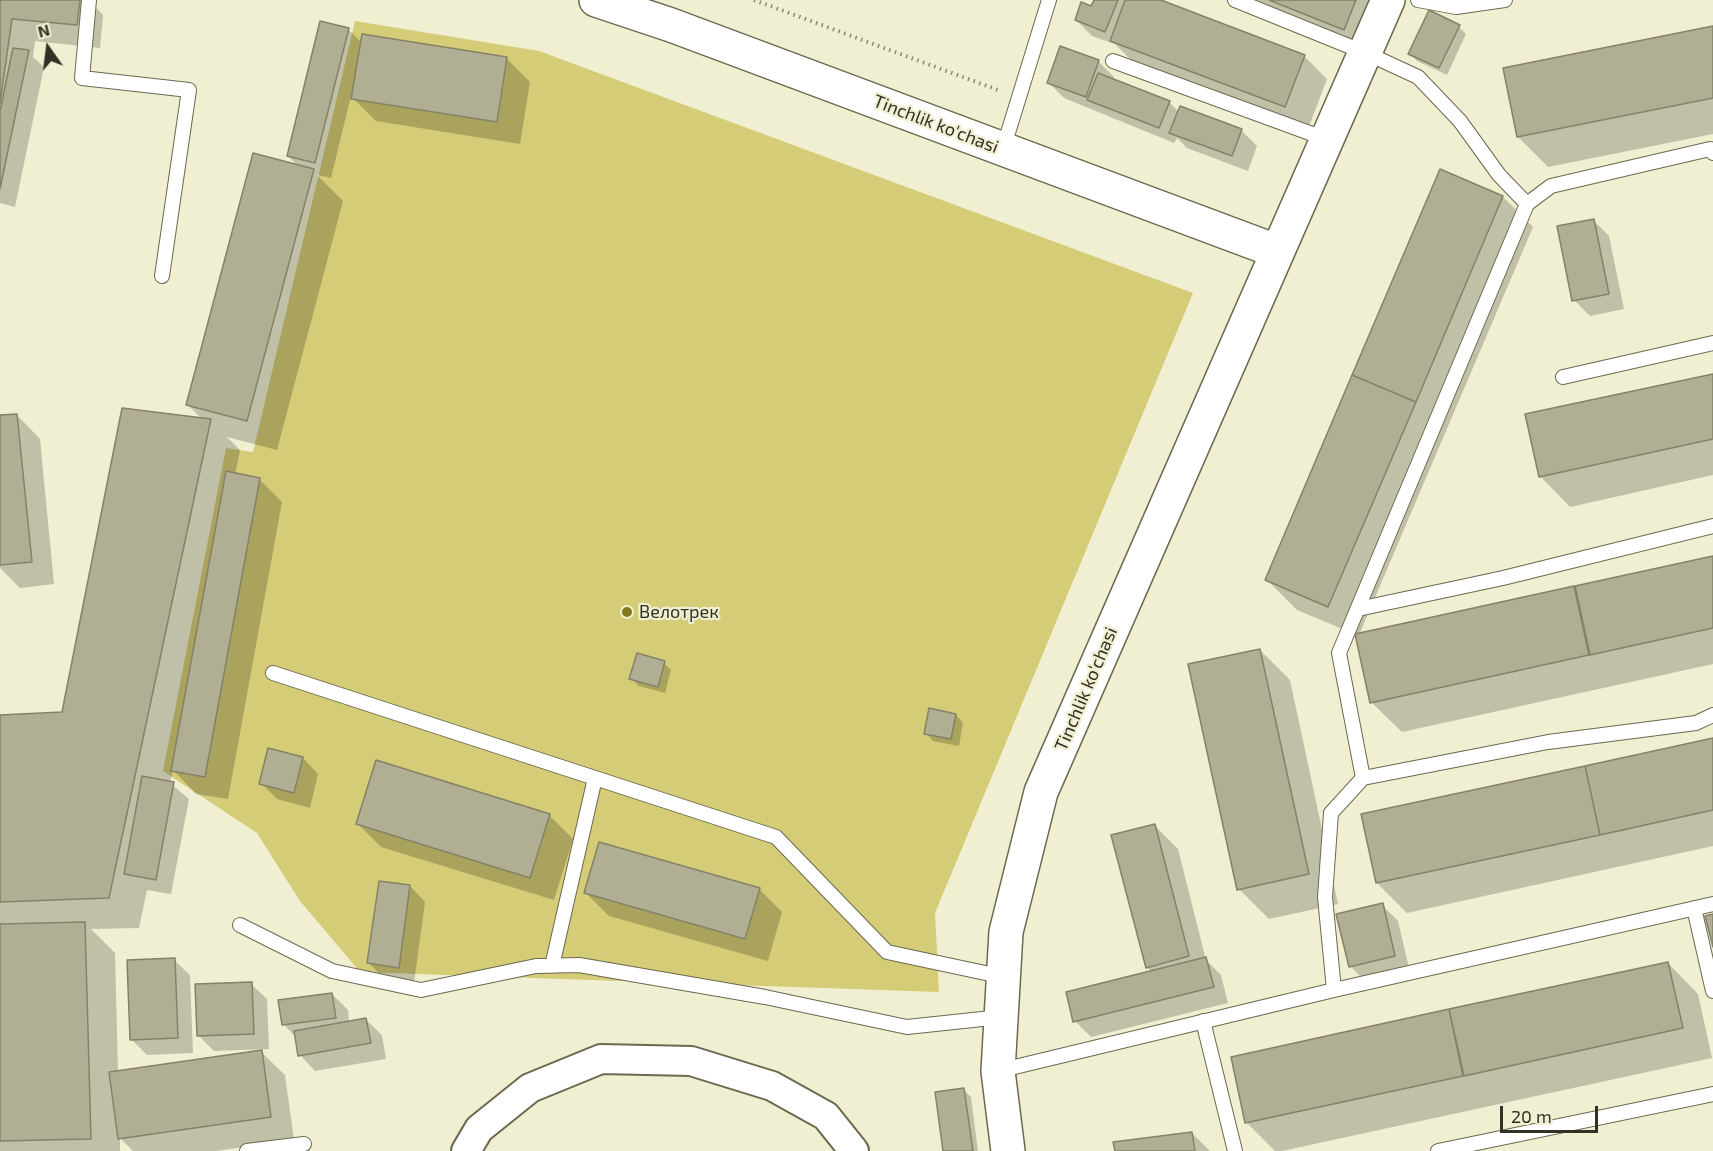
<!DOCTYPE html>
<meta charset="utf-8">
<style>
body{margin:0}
#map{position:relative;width:1713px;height:1151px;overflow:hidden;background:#f1efd2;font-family:"Exo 2",sans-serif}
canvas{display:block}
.north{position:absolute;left:18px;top:18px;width:60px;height:60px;-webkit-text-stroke:4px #f1efd2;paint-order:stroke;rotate:346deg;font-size:16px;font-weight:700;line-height:24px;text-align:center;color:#323126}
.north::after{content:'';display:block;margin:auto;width:21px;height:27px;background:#323126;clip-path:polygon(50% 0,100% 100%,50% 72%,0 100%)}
.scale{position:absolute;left:1500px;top:1106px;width:98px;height:27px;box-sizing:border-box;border:3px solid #323126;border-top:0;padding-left:8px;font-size:18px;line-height:21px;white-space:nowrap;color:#323126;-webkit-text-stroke:4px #f1efd2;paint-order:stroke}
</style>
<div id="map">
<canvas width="1713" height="1151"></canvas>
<div class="north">N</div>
<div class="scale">20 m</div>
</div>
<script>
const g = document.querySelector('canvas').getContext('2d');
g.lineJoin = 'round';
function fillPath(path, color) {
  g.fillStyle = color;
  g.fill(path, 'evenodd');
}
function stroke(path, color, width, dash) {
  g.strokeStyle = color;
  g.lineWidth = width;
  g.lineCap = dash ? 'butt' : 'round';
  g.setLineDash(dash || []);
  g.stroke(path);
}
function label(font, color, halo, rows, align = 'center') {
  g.font = font + ' "Exo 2",sans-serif';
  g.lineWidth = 4.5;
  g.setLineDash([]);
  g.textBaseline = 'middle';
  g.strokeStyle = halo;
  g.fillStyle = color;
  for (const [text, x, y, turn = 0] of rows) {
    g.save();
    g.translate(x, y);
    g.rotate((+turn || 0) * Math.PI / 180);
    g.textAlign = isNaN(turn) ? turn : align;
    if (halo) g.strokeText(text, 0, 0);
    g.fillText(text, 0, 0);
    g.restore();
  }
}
const green = new Path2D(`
 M355 21 539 51 1193 293 935 913 939 992 360 972 300 901 257 833 163 771 226 448 253 452Z`);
const shadow = new Path2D(`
 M0 0H89L103 15 100 48 35 41 33 57 44 67 15 207 0 203Z
 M1095 0H1156L1304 56 1327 79 1308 129 1135 64 1115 44 1092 36 1076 20 1092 8Z
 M1238 0H1388L1367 53Z
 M1459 27 1466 34 1447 75 1417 61 1410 53Z
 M1713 28V134L1548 167 1518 137 1505 69Z
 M348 29 362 43 507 59 530 82 520 144 376 121 351 96 331 178 317 175 343 201 277 450 227 437 240 450 235 475 259 479 282 502 228 799 196 794 173 770 170 783 189 799 171 894 147 890 139 928 91 929 115 953 118 1072 261 1052 285 1075 294 1140 216 1151H133L120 1138V1151H0V716L63 714 202 419 188 405 299 167 288 156Z
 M1098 61 1114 77 1113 81 1169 102 1179 112 1241 130 1257 146 1248 171 1187 148 1177 138 1174 143 1064 98 1048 82Z
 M1503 197 1533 227 1359 635 1713 558V664L1402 732 1371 702 1357 635 1297 610 1267 580Z
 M1593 220 1609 236 1624 309 1590 316 1574 300Z
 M1713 375V475L1570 507 1540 476Z
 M17 415 40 439 54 584 20 588 0 568V417Z
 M1260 650 1290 680 1338 904 1269 919 1239 889Z
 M664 663 671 670 665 693 639 686 631 678Z
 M956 715 963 723 959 746 933 741 926 733Z
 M1713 739V846L1407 913 1377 883Z
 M270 750 303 758 318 774 310 808 277 799 261 783Z
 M549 815 573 839 554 900 381 847 358 824Z
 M1154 825 1178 849 1206 960 1221 975 1228 1003 1091 1037 1075 1021 1152 972 1147 967Z
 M410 886 425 902 414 983 384 979 369 963Z
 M759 889 782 912 768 961 609 916 586 893Z
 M1382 905 1398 921 1410 972 1366 982 1350 966Z
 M174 960 190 975 193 1053 147 1055 131 1039Z
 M1668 963 1698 994 1712 1058 1282 1151H1275L1246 1122 1232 1058Z
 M251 984 267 999 269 1049 214 1051 198 1035Z
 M332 994 348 1010 349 1022 366 1020 382 1035 386 1059 315 1071 300 1055 296 1037 283 1024Z
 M963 1089 971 1097 978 1151H944Z
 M1192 1133 1210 1151H1116Z`);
const building = new Path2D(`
 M0 0H80L77 25 12 19 0 103Z
 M1094 0H1118L1105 32 1075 20 1081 2 1091 6Z
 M1125 0H1161L1305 55 1285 107 1110 41Z
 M1269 0H1356L1344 30Z
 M1429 10 1460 25 1439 68 1408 54Z
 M320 21 349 28 315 163 287 156Z
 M1713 26V98L1517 137 1503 68Z
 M362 34 507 57 497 122 351 99Z
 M1060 46 1099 60 1086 97 1047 83Z
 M13 48 29 50 0 189V111Z
 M1098 73 1170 101 1159 128 1087 100Z
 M1180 106 1242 129 1232 156 1169 133Z
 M253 153 314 169 247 421 186 405Z
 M1440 169 1503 196 1416 402 1352 375Z
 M1594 219 1609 294 1572 301 1557 226Z
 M1713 374V439L1539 477 1525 414Z
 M1352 375 1416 402 1328 607 1265 580Z
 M122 408 211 419 109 898 0 902V715L62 712Z
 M17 414 32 562 0 565V415Z
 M226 471 260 478 205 777 171 771Z
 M1713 556V628L1590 655 1575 586Z
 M1574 586 1589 655 1370 703 1355 634Z
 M1260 649 1309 874 1237 890 1188 664Z
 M637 653 665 661 658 687 629 679Z
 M929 708 956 714 951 739 924 734Z
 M1713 738V810L1600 835 1585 766Z
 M268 748 303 757 294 793 259 784Z
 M376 760 550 814 530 878 356 824Z
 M1585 766 1600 835 1376 883 1361 814Z
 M142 776 174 782 156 880 124 874Z
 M1155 824 1189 956 1146 968 1111 835Z
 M599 842 760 888 745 939 584 893Z
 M379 881 410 885 399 968 367 963Z
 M1383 903 1395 956 1349 967 1336 914Z
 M1713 914V947L1705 916Z
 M85 922 91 1139 0 1141V924Z
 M1206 957 1214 987 1073 1022 1066 992Z
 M175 958 178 1038 130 1040 127 960Z
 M1668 962 1683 1028 1464 1076 1449 1009Z
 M252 982 254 1034 197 1036 195 984Z
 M332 993 336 1018 282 1025 278 1000Z
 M1449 1009 1463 1076 1245 1123 1231 1057Z
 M366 1018 371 1043 298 1056 294 1031Z
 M262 1050 271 1117 118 1139 109 1072Z
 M964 1088 973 1151H943L935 1092Z
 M1192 1132 1195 1151H1115L1113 1142Z`);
const path = new Path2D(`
 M754 0 998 90`);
const lane = new Path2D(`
 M89 0 82 78 189 90 162 276
 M1235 0 1366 53 1418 77 1460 121 1499 175 1527 204 1339 653 1363 778
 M1418 0 1456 7 1505 0
 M1113 61 1326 139
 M1003 149 1049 0
 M1527 204 1551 186 1710 149 1713 153
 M1563 377 1713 343
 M1358 609 1503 578 1713 526
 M273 673 776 837 887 952 1004 977
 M1694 908 1713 991
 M240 925 332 971 421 990 536 966 579 965 765 997 907 1027 1001 1017
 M552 966 595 778
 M1334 990 1713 904
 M1203 1021 1235 1151
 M998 1071 1334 990 1325 897 1331 813 1363 778 1548 742 1696 723 1713 715
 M247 1151 304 1144
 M1438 1151 1713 1094`);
const street = new Path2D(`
 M466 1151 479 1129 530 1088 601 1059 691 1061 772 1086 826 1116 854 1151`);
const secondary = new Path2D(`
 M596 0 671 25 1276 251
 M1008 1151 998 1071 1006 932 1041 792 1388 0`);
const markers = [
 [627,612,6,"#837a20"]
];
const streetNames = [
 ["Tinchlik ko'chasi",936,124,21],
 ["Tinchlik ko'chasi",1086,689,-67]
];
const poiNames = [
 ["Велотрек",639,612]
];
fillPath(green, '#d4cc76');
fillPath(shadow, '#0003');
fillPath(building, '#b1af93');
stroke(building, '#848267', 1.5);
stroke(lane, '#6b694f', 16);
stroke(street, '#6b694f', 32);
stroke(secondary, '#6b694f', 36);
stroke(path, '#8a8875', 4, [1.5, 4.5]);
stroke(lane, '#fff', 14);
stroke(street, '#fff', 28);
stroke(secondary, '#fff', 33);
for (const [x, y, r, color] of markers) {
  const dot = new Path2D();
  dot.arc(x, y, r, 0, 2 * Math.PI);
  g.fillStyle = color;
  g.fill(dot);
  stroke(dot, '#f1efd2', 2);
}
label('18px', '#323126', '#f1efd2', streetNames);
label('18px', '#323126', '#f1efd2', poiNames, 'left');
</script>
